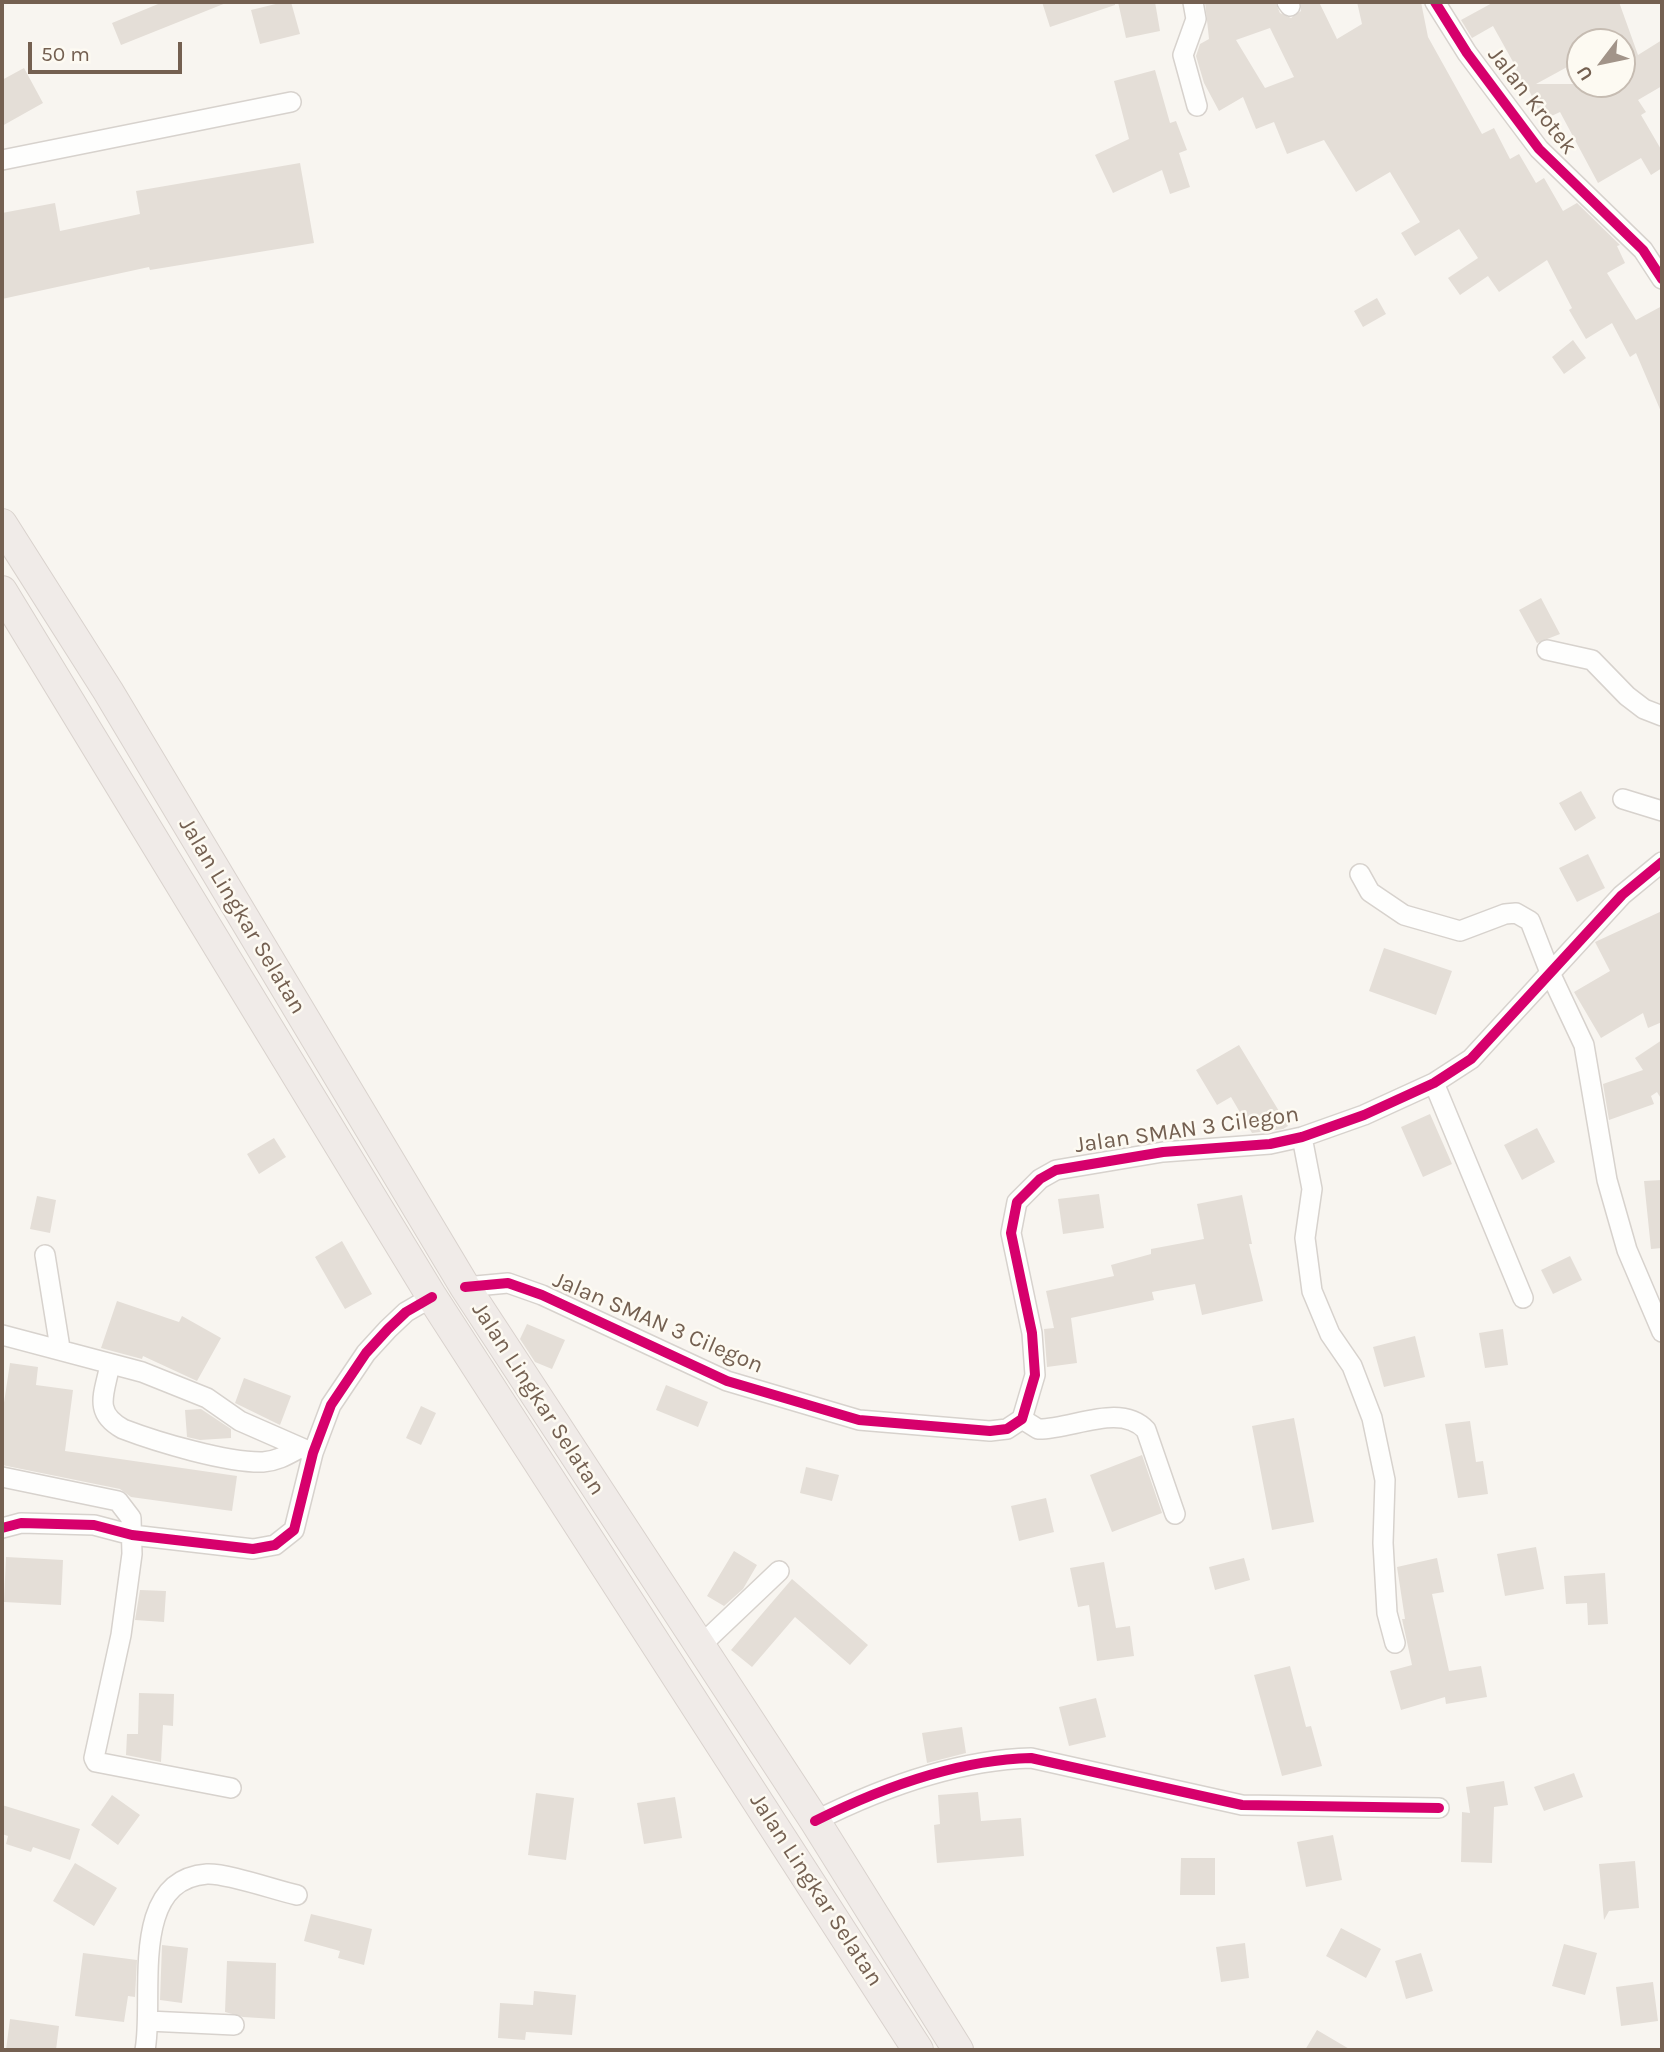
<!DOCTYPE html>
<style>
body{margin:0}
#map{position:relative;width:1664px;height:2052px;overflow:hidden;background:#f8f5f0;font-family:Karla,sans-serif}
canvas{display:block}
.frame{position:absolute;inset:0;border:4px solid #746051;pointer-events:none}
.north{position:absolute;left:1566px;top:28px;width:70px;height:70px;box-sizing:border-box;background:#fdfaf2;border:2px solid #c6bcb2;border-radius:50%;rotate:238deg;font-size:19px;font-weight:700;line-height:28px;text-align:center;color:#746051}
.north::after{content:'';display:block;margin:auto;width:24px;height:32px;background:#a29489;clip-path:polygon(50% 0,100% 100%,50% 72%,0 100%)}
.scale{position:absolute;left:28px;top:42px;width:154px;height:32px;box-sizing:border-box;border:4px solid #746051;border-top:0;padding-left:9px;font-size:21px;line-height:24px;white-space:nowrap;color:#746051;-webkit-text-stroke:5px #fdfaf2;paint-order:stroke}
</style>
<div id="map">
<canvas width="1664" height="2052"></canvas>
<div class="frame"></div>
<div class="north">U</div>
<div class="scale">50 m</div>
</div>
<script>
const g = document.querySelector('canvas').getContext('2d');
g.lineJoin = 'round';
function fillPath(path, color) {
  g.fillStyle = color;
  g.fill(path, 'evenodd');
}
function stroke(path, color, width, dash) {
  g.strokeStyle = color;
  g.lineWidth = width;
  g.lineCap = dash ? 'butt' : 'round';
  g.setLineDash(dash || []);
  g.stroke(path);
}
function label(font, color, halo, rows, align = 'center') {
  g.font = font + ' Karla,sans-serif';
  g.lineWidth = 5;
  g.setLineDash([]);
  g.textBaseline = 'middle';
  g.strokeStyle = halo;
  g.fillStyle = color;
  for (const [text, x, y, turn = 0] of rows) {
    g.save();
    g.translate(x, y);
    g.rotate((+turn || 0) * Math.PI / 180);
    g.textAlign = isNaN(turn) ? turn : align;
    if (halo) g.strokeText(text, 0, 0);
    g.fillText(text, 0, 0);
    g.restore();
  }
}
const building = new Path2D(`
 M163 2H226V3L121 45 112 23Z
 M284 2H291L300 34 260 44 251 10Z
 M1042 2H1115V5L1050 27Z
 M1118 2H1155L1160 31 1126 38Z
 M1205 2H1275L1280 13 1291 18 1301 11V2H1319L1337 39 1362 24 1357 2H1421L1428 37 1482 134 1494 128 1510 159 1519 154 1536 183 1544 178 1563 211 1577 203 1620 245 1617 246 1625 263 1607 273 1636 320 1662 306V414L1636 353 1630 357 1612 323 1586 339 1569 310 1572 308 1547 260 1499 292 1488 276 1460 295 1448 278 1478 258 1459 229 1415 256 1401 233 1420 222 1390 172 1356 192 1324 140 1287 154 1274 122 1256 129 1243 97 1219 111 1204 83 1196 56 1200 44 1209 39ZM1270 28 1294 77 1265 88 1236 40Z
 M1494 2H1619L1638 55 1662 40V86L1638 100 1646 112 1641 115 1662 151V168L1651 175 1641 158 1598 183 1560 112 1543 120 1527 86 1516 91 1507 74 1517 69 1493 26 1472 38 1461 20ZM1580 42H1622V84H1536L1580 60Z
 M24 68 43 103 2 126V80Z
 M1155 70 1170 123 1176 121 1187 150 1179 153 1190 187 1170 194 1162 170 1113 193 1095 155 1129 139 1114 81Z
 M300 163 314 243 150 270 149 267 2 299V213L55 203 60 231 140 214 136 191Z
 M1377 298 1386 314 1363 327 1354 311Z
 M1573 340 1586 358 1564 374 1552 357Z
 M1541 598 1560 634 1537 643 1519 610Z
 M1581 791 1596 818 1575 831 1559 803Z
 M1588 854 1605 888 1577 902 1559 868Z
 M1662 911V1022L1648 1028 1643 1013 1601 1038 1574 992 1610 971 1595 942Z
 M1384 948 1452 971 1436 1015 1369 991Z
 M1662 1040V1100L1657 1092 1651 1096 1654 1104 1609 1120 1603 1084 1643 1070 1635 1058Z
 M1239 1045 1288 1126 1283 1129 1252 1133 1231 1097 1217 1105 1196 1070Z
 M1430 1114 1452 1164 1423 1177 1401 1127Z
 M1537 1128 1555 1162 1522 1180 1504 1145Z
 M274 1138 286 1157 259 1174 247 1154Z
 M1662 1180V1248L1651 1249 1644 1181Z
 M1099 1194 1104 1228 1063 1234 1058 1199Z
 M1242 1195 1252 1244H1249L1263 1301 1202 1315 1195 1284 1152 1292 1154 1300 1071 1318 1077 1363 1047 1367 1044 1329 1054 1328 1046 1291 1114 1276 1111 1265 1151 1254V1249L1204 1239 1197 1204Z
 M37 1196 56 1200 50 1233 30 1229Z
 M342 1241 372 1294 345 1309 315 1257Z
 M1570 1256 1582 1280 1553 1294 1541 1270Z
 M117 1301 179 1322 182 1316 221 1338 197 1381 143 1356 142 1359 101 1348Z
 M527 1324 565 1340 552 1369 535 1362 520 1339Z
 M1503 1329 1508 1365 1485 1368 1479 1333Z
 M1415 1336 1425 1377 1384 1387 1373 1347Z
 M10 1363 38 1367 36 1385 73 1390 65 1451 237 1476 232 1511 131 1497 120 1489 2 1465V1416Z
 M244 1378 291 1396 280 1425 235 1403Z
 M666 1385 708 1402 698 1427 656 1410Z
 M421 1406 436 1413 421 1445 406 1438Z
 M201 1409 231 1429V1438L200 1440 187 1437 185 1410Z
 M1294 1418 1314 1522 1272 1530 1252 1426Z
 M1470 1421 1476 1462 1483 1461 1488 1494 1458 1498 1445 1424Z
 M1142 1455 1162 1513 1112 1532 1090 1475Z
 M806 1467 839 1475 832 1501 800 1493Z
 M1046 1498 1054 1532 1019 1541 1011 1506Z
 M1536 1547 1544 1589 1505 1596 1497 1554Z
 M734 1551 757 1565 743 1589 724 1606 707 1596Z
 M6 1557 63 1560 61 1605 4 1602Z
 M1244 1558 1250 1580 1215 1590 1209 1567Z
 M1437 1558 1444 1592 1432 1594 1449 1671 1481 1666 1487 1697 1446 1704 1445 1697 1401 1710 1390 1671 1412 1665 1402 1619H1405L1397 1567Z
 M1104 1562 1116 1628 1130 1626 1134 1656 1097 1661 1089 1605 1078 1607 1070 1568Z
 M1605 1573 1608 1624 1588 1625 1587 1603 1566 1604 1564 1576Z
 M792 1579 868 1645 850 1665 795 1617 752 1667 731 1650Z
 M140 1590 166 1591 164 1622 135 1620Z
 M1290 1666 1306 1727 1311 1726 1322 1766 1282 1776 1254 1675Z
 M139 1693 174 1694 173 1726 163 1725 161 1762 126 1755 127 1734H138Z
 M1096 1698 1106 1737 1069 1746 1059 1707Z
 M962 1727 966 1753 927 1763 922 1733Z
 M1574 1773 1583 1797 1544 1811 1534 1787Z
 M1504 1781 1508 1805 1494 1807 1492 1863 1461 1862 1462 1812 1470 1813 1466 1787Z
 M978 1792 981 1821 1021 1818 1024 1856 937 1863 934 1825 940 1824 938 1795Z
 M536 1793 574 1798 566 1860 528 1855Z
 M112 1795 140 1815 118 1845 91 1825Z
 M675 1797 682 1838 644 1844 637 1803Z
 M2 1805 80 1829 70 1860 33 1847 31 1852 6 1844 8 1836 2 1834Z
 M1333 1835 1342 1880 1306 1887 1297 1842Z
 M1181 1858H1215V1895H1180Z
 M1635 1861 1639 1908 1609 1911 1604 1920 1599 1864Z
 M75 1863 117 1888 94 1926 53 1901Z
 M311 1914 372 1929 364 1965 338 1958 340 1951 304 1941Z
 M1341 1928 1381 1949 1366 1978 1326 1956Z
 M1245 1943 1249 1978 1221 1982 1216 1947Z
 M1564 1944 1597 1953 1585 1995 1552 1986Z
 M162 1945 188 1948 182 2003 160 2000Z
 M83 1953 137 1960 135 1997 128 1996 124 2022 75 2016Z
 M1421 1953 1433 1991 1406 1999 1395 1961Z
 M227 1961 276 1963 275 2019 243 2017 225 2012Z
 M1653 1982 1658 2021 1621 2026 1616 1987Z
 M534 1991 576 1995 572 2035 526 2032 525 2040 498 2038 500 2003 533 2005Z
 M10 2019 59 2026 56 2050H6Z
 M1317 2030 1351 2050H1305Z`);
const minor = new Path2D(`
 M1193 2 1196 19 1183 55 1197 106
 M1287 2 1290 6
 M1435 2 1467 53 1539 149 1643 250 1662 279
 M2 160 291 102
 M1547 650 1592 660 1627 696 1644 709 1662 716
 M1623 799 1662 811
 M1360 874 1370 892 1404 915 1460 931 1505 914 1516 913 1530 921 1551 975 1584 1045 1607 1180 1627 1250 1662 1332
 M1434 1083 1523 1298
 M1302 1137 1312 1189 1305 1238 1312 1291 1330 1334 1352 1366 1372 1418 1385 1480 1383 1543 1387 1613 1395 1643
 M45 1255 60 1348
 M465 1287 508 1283 542 1295 727 1381 859 1420 990 1431 1007 1429 1022 1419 1035 1375 1032 1333 1011 1233 1017 1202 1040 1179 1056 1170 1163 1152 1270 1144 1302 1137 1364 1115 1434 1083 1471 1059 1622 895 1662 862
 M2 1335 142 1372 207 1398 240 1421 313 1453
 M110 1364C105 1393 92 1412 123 1429 157 1442 227 1463 263 1462 277 1461 287 1455 298 1449
 M1022 1419 1038 1429C1071 1430 1120 1402 1146 1430L1175 1514
 M2 1477 118 1501 131 1518 132 1554 121 1635 94 1758 96 1762 231 1788
 M2 1528 21 1523 94 1525 132 1535 253 1549 275 1545 294 1530 313 1453 331 1405 366 1353 388 1329 406 1312 432 1297
 M700 1646 779 1571
 M815 1821C881 1788 956 1760 1031 1758L1242 1805 1439 1808
 M148 2021 234 2025
 M145 2050C155 1999 127 1880 207 1874 227 1873 275 1890 297 1895`);
const highway = new Path2D(`
 M2 524 108 691 465 1287 815 1821 958 2050
 M2 591 432 1297 918 2050`);
const cycleway = new Path2D(`
 M1435 2 1467 53 1539 149 1643 250 1662 279
 M465 1287 508 1283 542 1295 727 1381 859 1420 990 1431 1007 1429 1022 1419 1035 1375 1032 1333 1011 1233 1017 1202 1040 1179 1056 1170 1163 1152 1270 1144 1302 1137 1364 1115 1434 1083 1471 1059 1622 895 1662 862
 M2 1528 21 1523 94 1525 132 1535 253 1549 275 1545 294 1530 313 1453 331 1405 366 1353 388 1329 406 1312 432 1297
 M815 1821C881 1788 956 1760 1031 1758L1242 1805 1439 1808`);
const streetNames = [
 ["Jalan Krotek",1532,101,52],
 ["Jalan Lingkar Selatan",242,916,59],
 ["Jalan SMAN 3 Cilegon",1187,1130,-8],
 ["Jalan SMAN 3 Cilegon",658,1323,23],
 ["Jalan Lingkar Selatan",538,1399,57],
 ["Jalan Lingkar Selatan",816,1890,57]
];
fillPath(building, '#e4ded7');
stroke(minor, '#d7d2cd', 22);
stroke(highway, '#d9d2cd', 32);
stroke(minor, '#fefefd', 19);
stroke(highway, '#f0ebe8', 30);
stroke(cycleway, '#d6006c', 10);
label('23px', '#746051', '#fdfaf2', streetNames);
</script>
